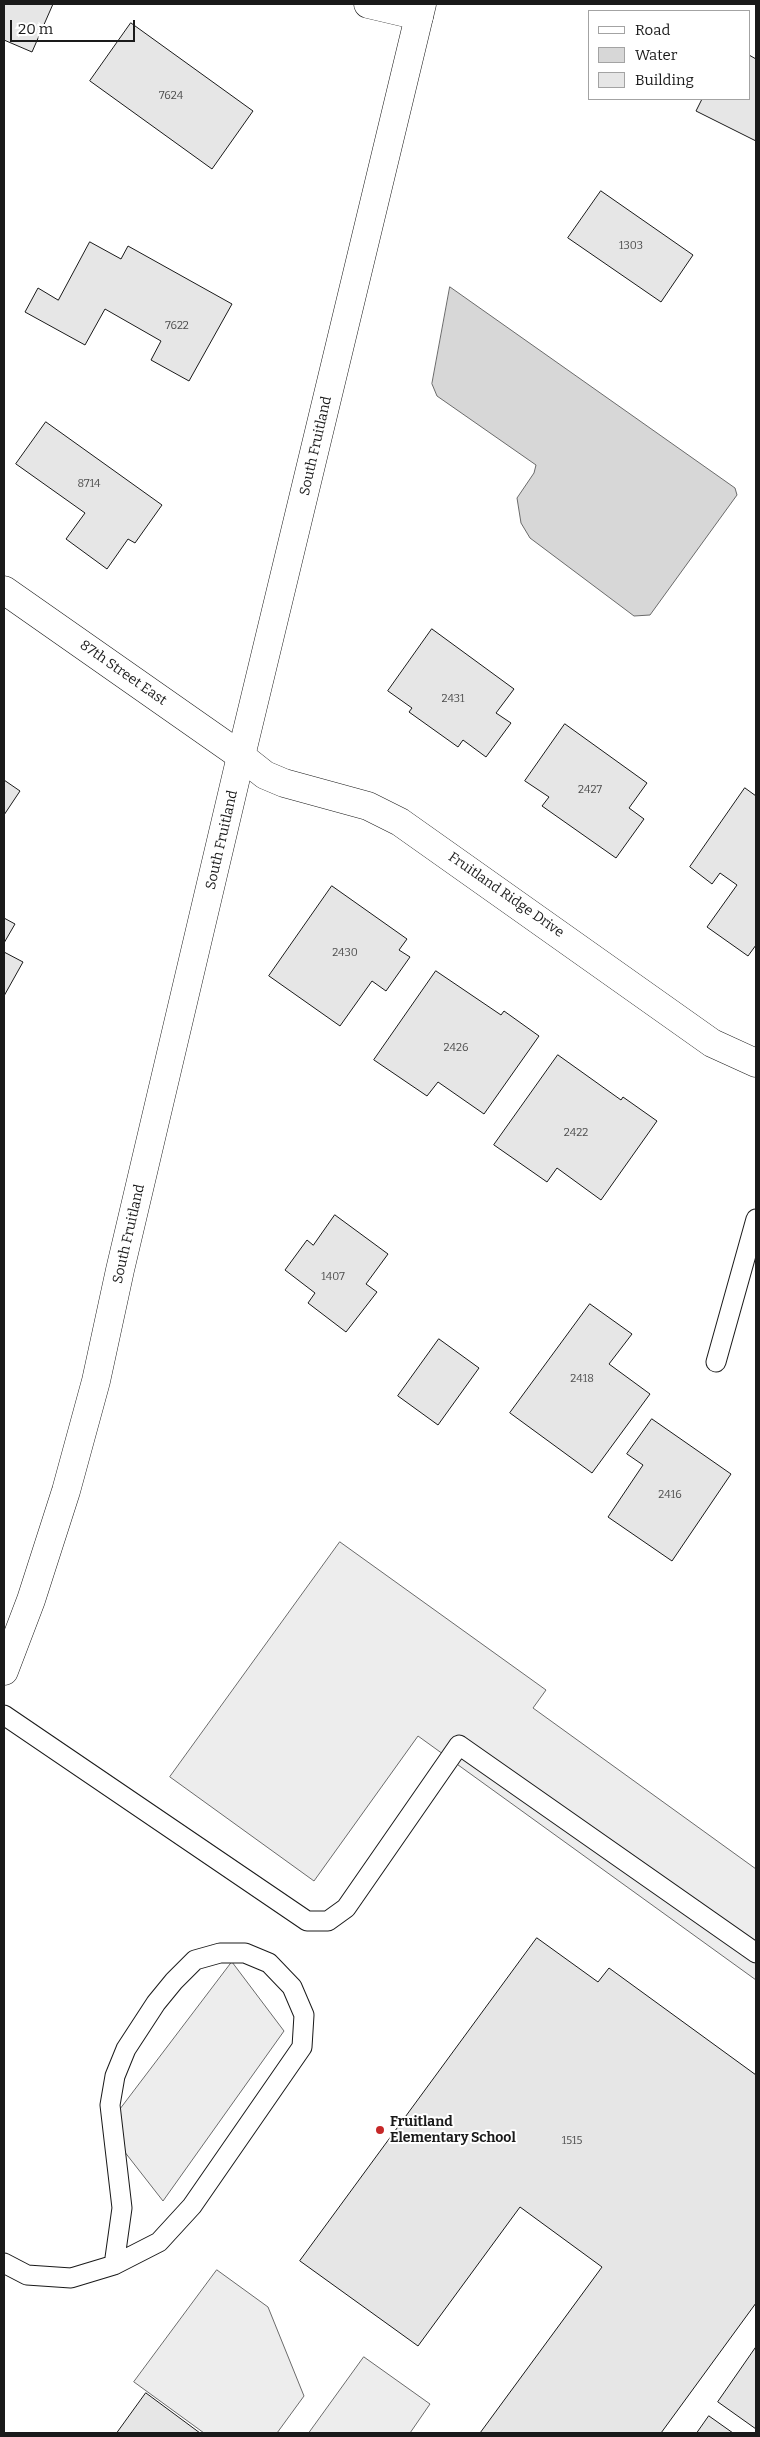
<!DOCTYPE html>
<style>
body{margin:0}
#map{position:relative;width:760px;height:2437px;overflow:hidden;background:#fff;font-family:Bitter,serif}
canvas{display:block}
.frame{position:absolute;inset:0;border:5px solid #1a1a1a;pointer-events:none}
.legend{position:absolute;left:588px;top:10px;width:162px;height:90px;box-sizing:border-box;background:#fff;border:1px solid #a3a3a3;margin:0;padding:6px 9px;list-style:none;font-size:15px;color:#1a1a1a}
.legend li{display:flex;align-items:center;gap:10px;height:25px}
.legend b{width:25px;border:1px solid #a3a3a3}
.scale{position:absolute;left:10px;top:20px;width:125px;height:22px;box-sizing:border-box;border:2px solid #1a1a1a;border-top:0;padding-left:6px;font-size:15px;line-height:18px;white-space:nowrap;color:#1a1a1a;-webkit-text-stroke:4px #fff;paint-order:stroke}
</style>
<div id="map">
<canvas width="760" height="2437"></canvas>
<div class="frame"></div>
<ul class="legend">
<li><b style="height:6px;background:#fff"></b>Road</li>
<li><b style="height:14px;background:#d7d7d7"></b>Water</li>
<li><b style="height:14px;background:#e6e6e6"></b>Building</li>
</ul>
<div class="scale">20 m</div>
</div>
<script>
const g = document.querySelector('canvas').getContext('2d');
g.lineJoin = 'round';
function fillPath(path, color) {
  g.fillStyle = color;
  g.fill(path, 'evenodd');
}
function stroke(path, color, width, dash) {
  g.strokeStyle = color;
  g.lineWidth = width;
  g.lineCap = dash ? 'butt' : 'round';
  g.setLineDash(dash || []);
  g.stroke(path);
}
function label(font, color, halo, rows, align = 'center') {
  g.font = font + ' Bitter,serif';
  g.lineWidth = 4;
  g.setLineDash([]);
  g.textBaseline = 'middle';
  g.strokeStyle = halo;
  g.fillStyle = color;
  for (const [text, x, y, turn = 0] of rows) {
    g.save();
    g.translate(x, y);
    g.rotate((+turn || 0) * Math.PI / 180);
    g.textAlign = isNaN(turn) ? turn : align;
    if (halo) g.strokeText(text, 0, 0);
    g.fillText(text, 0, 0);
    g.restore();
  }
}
const built = new Path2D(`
 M340 1542 546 1690 533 1708 756 1869V1980L418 1736 314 1881 170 1777Z
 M232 1962 284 2031 163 2201 106 2128Z
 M217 2270 268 2307 304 2396 277 2433H204L134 2382Z
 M364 2357 430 2404 410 2433H309Z`);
const water = new Path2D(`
 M450 287 735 488 737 495 650 615 634 616 530 538 521 523 517 498 534 473 536 465 437 396 432 384Z`);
const building = new Path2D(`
 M4 4H53L32 52 4 40Z
 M131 23 253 111 212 169 90 81Z
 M749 55 756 59V141L696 111 702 99H749Z
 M601 191 693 255 661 302 568 238Z
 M90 242 121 259 128 246 232 304 189 381 151 360 161 341 105 309 85 345 25 312 38 288 58 300Z
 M46 422 162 505 135 543 128 539 107 569 66 539 85 513 16 464Z
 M432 629 514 689 496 713 511 723 486 757 463 740 458 747 409 712 412 708 388 691Z
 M565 724 647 783 629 808 644 819 616 858 542 806 549 797 525 781Z
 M4 780 20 791 4 815Z
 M745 788 756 796V945L748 956 707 927 737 885 720 873 712 884 690 867Z
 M332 886 407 939 399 950 410 957 386 991 372 981 340 1026 269 976Z
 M4 918 15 924 4 943Z
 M4 952 23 962 4 996Z
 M436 971 501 1015 504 1011 539 1036 484 1114 438 1082 427 1096 374 1060Z
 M558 1055 621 1100 623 1097 657 1121 601 1200 557 1168 547 1182 494 1145Z
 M335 1215 388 1254 366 1284 377 1292 346 1332 308 1303 315 1293 285 1270 307 1240 313 1245Z
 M590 1304 632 1334 609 1364 650 1394 592 1473 510 1413Z
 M439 1339 479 1368 438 1425 398 1396Z
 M652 1419 731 1474 672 1561 608 1517 643 1465 627 1454Z
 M537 1938 598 1982 609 1968 756 2075V2303L661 2433H480L602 2267 520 2207 418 2346 300 2261Z
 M756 2347V2429L718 2402Z
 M146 2393 200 2433H117Z
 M709 2416 733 2433H697Z`);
const service = new Path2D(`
 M716 1362 756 1219
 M4 1715 307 1921H328L346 1908 459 1745 756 1953
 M4 2263 27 2275 71 2278 114 2265 159 2242 192 2206 302 2047 304 2015 292 1987 269 1963 245 1953H220L195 1960 174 1981 156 2003 126 2049 115 2076 110 2105 122 2208 114 2265`);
const minor = new Path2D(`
 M368 4 419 16
 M4 590 241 756 265 775 284 783 368 806 400 822 712 1043 756 1063`);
const tertiary = new Path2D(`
 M4 1671 31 1600 66 1491 96 1381 120 1270 241 756 422 4`);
const markers = [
 [380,2130,5,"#c62828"]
];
const numberNames = [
 ["7624",171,96],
 ["1303",631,246],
 ["7622",177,326],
 ["8714",89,484],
 ["2431",453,699],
 ["2427",590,790],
 ["2430",345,953],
 ["2426",456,1048],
 ["2422",576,1133],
 ["1407",333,1277],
 ["2418",582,1379],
 ["2416",670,1495],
 ["1515",572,2141]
];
const streetNames = [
 ["South Fruitland",316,446,-77],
 ["87th Street East",123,673,35],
 ["South Fruitland",222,840,-77],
 ["Fruitland Ridge Drive",506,895,35],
 ["South Fruitland",129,1234,-77]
];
const poiNames = [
 ["Fruitland",390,2122],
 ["Elementary School",390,2138]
];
fillPath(built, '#ededed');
stroke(built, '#6a6a6a', 1);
fillPath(water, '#d7d7d7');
stroke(water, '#6a6a6a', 1);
fillPath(building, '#e6e6e6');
stroke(building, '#1a1a1a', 1);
stroke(service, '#1a1a1a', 21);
stroke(minor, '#1a1a1a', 29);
stroke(tertiary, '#1a1a1a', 29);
stroke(service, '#fff', 19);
stroke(minor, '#fff', 28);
stroke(tertiary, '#fff', 28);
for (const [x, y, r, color] of markers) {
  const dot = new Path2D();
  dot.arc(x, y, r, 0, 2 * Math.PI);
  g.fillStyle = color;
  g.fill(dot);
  stroke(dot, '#fff', 2);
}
label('11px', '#4d4d4d', null, numberNames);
label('14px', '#1a1a1a', '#fff', streetNames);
label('bold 14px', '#1a1a1a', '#fff', poiNames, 'left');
</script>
